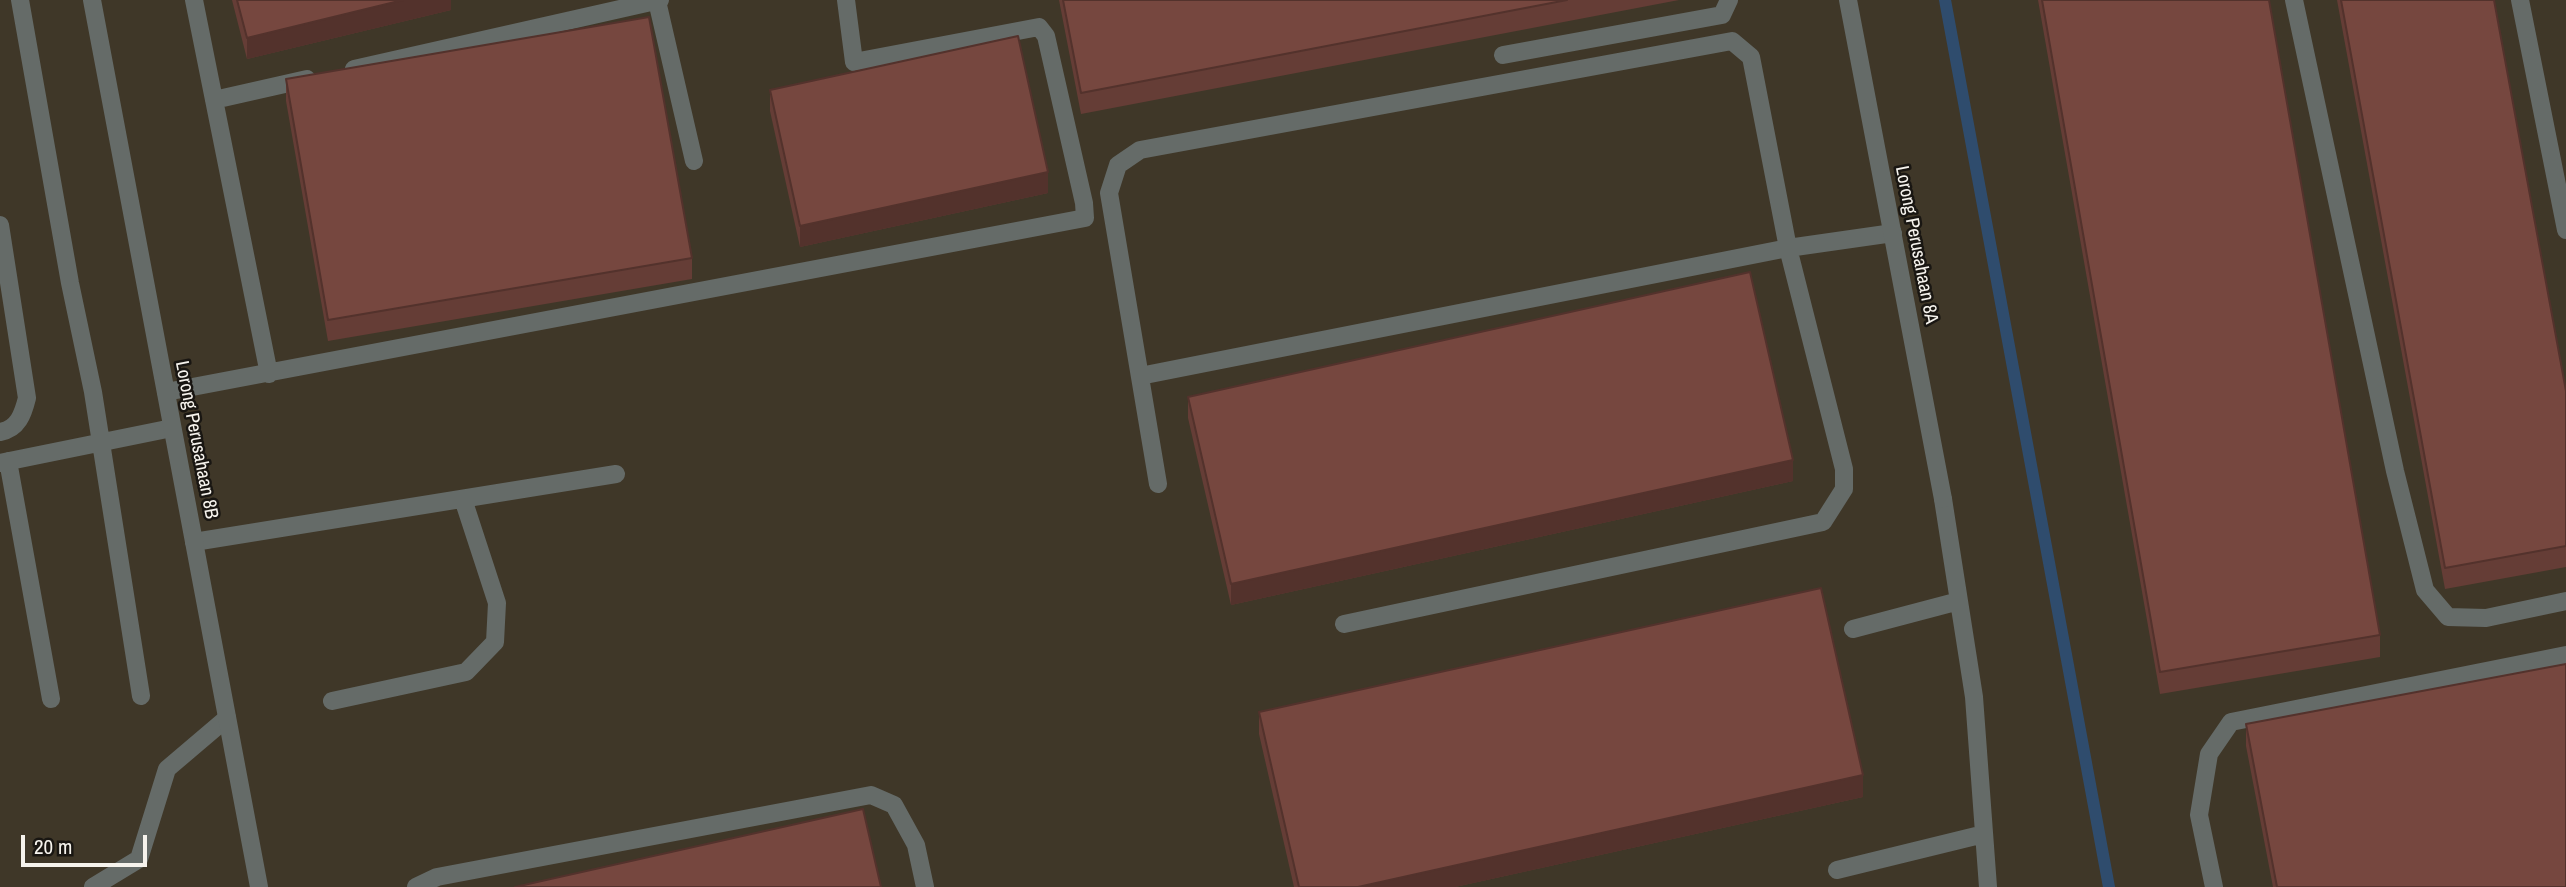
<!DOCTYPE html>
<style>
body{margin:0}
#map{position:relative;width:2566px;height:887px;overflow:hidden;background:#332e25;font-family:"Archivo Narrow",sans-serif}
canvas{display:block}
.scale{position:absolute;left:21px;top:835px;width:126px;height:32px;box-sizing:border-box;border:4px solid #f6f3ed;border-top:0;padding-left:9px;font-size:21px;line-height:24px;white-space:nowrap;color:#f6f3ed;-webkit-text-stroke:5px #191612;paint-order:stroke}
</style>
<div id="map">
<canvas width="2566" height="887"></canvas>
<div class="scale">20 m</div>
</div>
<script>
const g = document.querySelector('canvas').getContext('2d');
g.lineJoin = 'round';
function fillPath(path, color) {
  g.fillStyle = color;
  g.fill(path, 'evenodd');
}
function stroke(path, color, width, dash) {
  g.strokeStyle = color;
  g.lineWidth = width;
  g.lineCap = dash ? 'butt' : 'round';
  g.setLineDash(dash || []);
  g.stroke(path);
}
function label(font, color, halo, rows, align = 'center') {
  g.font = font + ' "Archivo Narrow",sans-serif';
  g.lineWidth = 5;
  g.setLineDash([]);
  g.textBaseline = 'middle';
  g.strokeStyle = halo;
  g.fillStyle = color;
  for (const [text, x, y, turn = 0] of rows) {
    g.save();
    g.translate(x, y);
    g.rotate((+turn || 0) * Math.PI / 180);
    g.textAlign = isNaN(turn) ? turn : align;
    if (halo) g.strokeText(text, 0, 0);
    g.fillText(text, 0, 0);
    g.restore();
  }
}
const built = new Path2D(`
 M0 0H2566V887H0Z`);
const stream = new Path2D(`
 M1945 0 2109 887`);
const lane = new Path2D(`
 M20 0 70 283 93 392 141 696
 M194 0 269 374
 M2294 0 2395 471 2425 590 2448 617 2486 618 2566 601
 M2520 0 2566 230
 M657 1 694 161
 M1503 55 1722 15 1729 0
 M354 69 660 0
 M214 100 307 79
 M0 225 27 398C23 414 18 429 0 432
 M1140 376 1788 248 1844 469V489L1823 522 1344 624
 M166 392 1085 218 1084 203 1046 36 1039 27 854 62 846 0
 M8 461 51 699
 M0 463 172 428
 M1158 484 1109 193 1118 165 1140 150 1732 41 1751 57 1788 248 1893 233
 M1943 499 1974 697 1988 887
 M194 542 616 474
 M1853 629 1959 601
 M332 701 466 672 495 642 497 603 463 499
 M1837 870 1984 834
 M93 887 139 859 167 769 227 718
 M416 887 437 877 871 795 894 805 916 845 925 887
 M2214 887 2199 815 2209 754 2231 722 2566 655`);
const street = new Path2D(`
 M92 0 259 887
 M1848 0 1943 499`);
const wall = new Path2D(`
 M232 0H451V10L247 59Z
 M1059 0H1679L1081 114Z
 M2038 0H2269L2380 635V657L2160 694Z
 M2337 0H2494L2566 391V567L2445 589Z
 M286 79 692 258V279L328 341 286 101Z
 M770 90 1048 193 800 247 770 111Z
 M1188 397 1793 481 1231 605 1188 418Z
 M1259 712 1863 797 1455 887H1294L1259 734Z
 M2246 724 2566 887H2273L2246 746Z`);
const shadedWall = new Path2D(`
 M403 0H451V10L247 59V38Z
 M1048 172V193L800 247V226Z
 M1793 460V481L1231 605V584Z
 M1863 775V797L1455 887H1358Z`);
const building = new Path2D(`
 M237 0H403L247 38Z
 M1063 0H1567L1081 93Z
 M2042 0H2269L2380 635 2160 672Z
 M2341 0H2494L2566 391V546L2445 568Z
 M649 17 692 258 328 320 286 79Z
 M1018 36 1048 172 800 226 770 90Z
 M1750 272 1793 460 1231 584 1188 397Z
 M1821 588 1863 775 1358 887H1299L1259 712Z
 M2566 664V887H2277L2246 724Z
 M863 809 881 887H515Z`);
const streetNames = [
 ["Lorong Perusahaan 8A",1916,245,79],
 ["Lorong Perusahaan 8B",196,440,79]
];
fillPath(built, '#3f3728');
stroke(stream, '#2f4c6d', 12);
stroke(lane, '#656b68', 18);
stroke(street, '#656b68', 18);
fillPath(wall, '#653d36');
fillPath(shadedWall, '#53322c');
fillPath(building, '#76473f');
stroke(building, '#53322c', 2);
label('19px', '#f6f3ed', '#191612', streetNames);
</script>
